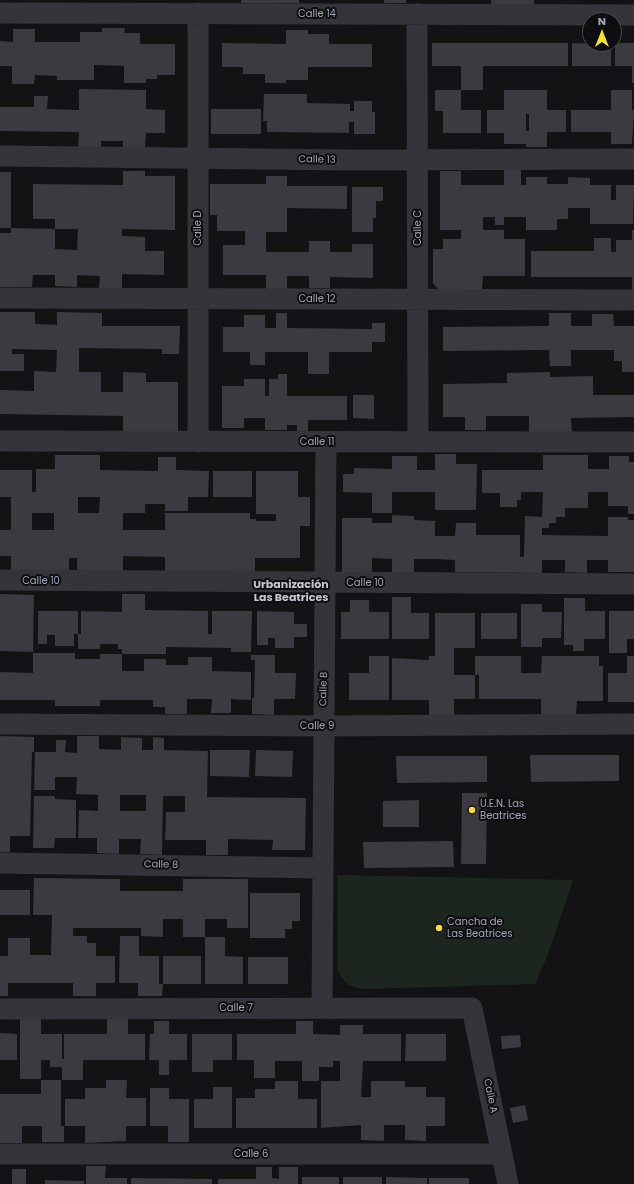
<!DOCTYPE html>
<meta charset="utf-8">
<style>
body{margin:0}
#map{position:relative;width:634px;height:1184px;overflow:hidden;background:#131315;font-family:Poppins,sans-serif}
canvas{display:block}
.north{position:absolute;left:582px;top:12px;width:40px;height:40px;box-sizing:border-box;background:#0e0e10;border:1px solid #4a4b52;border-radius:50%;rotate:0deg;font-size:11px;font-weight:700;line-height:16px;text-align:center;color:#a4a6b6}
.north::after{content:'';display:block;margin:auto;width:14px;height:18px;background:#f8df28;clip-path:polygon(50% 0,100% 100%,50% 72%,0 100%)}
</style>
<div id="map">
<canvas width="634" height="1184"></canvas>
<div class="north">N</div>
</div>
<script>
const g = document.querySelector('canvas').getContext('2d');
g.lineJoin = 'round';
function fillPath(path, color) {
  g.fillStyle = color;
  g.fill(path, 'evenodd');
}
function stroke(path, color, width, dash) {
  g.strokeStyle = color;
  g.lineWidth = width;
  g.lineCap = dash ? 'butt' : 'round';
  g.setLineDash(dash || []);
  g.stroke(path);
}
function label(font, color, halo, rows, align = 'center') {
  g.font = font + ' Poppins,sans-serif';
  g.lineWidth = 4;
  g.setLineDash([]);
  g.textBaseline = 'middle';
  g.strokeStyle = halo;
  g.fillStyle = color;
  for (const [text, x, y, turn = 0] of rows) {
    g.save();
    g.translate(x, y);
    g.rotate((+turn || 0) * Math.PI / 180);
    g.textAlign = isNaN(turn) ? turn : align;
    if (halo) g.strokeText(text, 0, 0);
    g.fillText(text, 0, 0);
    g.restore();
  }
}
const green = new Path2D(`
 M337 875 573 880 547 957 535 984 366 989C351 988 343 983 337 969Z`);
const building = new Path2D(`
 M241 0H299V3H241Z
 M384 0H406V3H384Z
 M491 0H534V6L491 5Z
 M102 28H125L124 33H140V44H175V75H157V79H146V83H124V66L94 65V80H57V76L35 75 34 84H12V66H0V41L13 42V29H35V42H80V32H102Z
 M286 30H308V34H329V44H372V67H308V80H286V83H265V74H243V67H222V43L286 44Z
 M432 43H568V66H483V90H461V66H432Z
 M572 43 611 44V66H572Z
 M615 43H634V83H632V66H615Z
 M79 89 146 90V109L165 110V133H146L145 148H123V141H101V148H78L79 132 0 131V107H34V96H48L47 109 79 110Z
 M435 90H461V110H481V133H443V111H435Z
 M504 90H547V110H566V132H547V147H526V144H504V133H487V110H504ZM526 114H529V131H526Z
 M611 90H632V110H634L632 144H611V132H571V110H611Z
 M264 94H307V103L350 104V111H354V101H372V112H375V134H354V122H349V133L267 132V121H263Z
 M211 109H261V134H211Z
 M504 169H521V185H526V177H547V184H568V177L590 178V185H611V200H616V185H634L633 224H590V208H568V219H557V230H526V217H504V225H495V217H483V230H504V239H525V276H483L482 289H438L433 283V249H443V239H461V230H440V171H461V185H504Z
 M123 171H145V176H175V230L122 229V236L145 237V251H164V275L122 274V288H99L100 276 77 275V287L55 286V275H33L32 287H0V233H11V228H0V172H11V228L55 229V219H33V184L123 185ZM55 229H78L77 250 55 249Z
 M266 176H287V186H347V209L287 208V232H266V252H309V241H330V252H352V244H373V278L330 277V288H309V276H287V289H266V275H223V245H245V231H217V215H210V184H266Z
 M352 187H383V201H376V218H373V232H352Z
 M632 230H634V290H632V277H531V251H594V238H611V252H616V240H632Z
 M0 312H35V324L57 325V312L102 313V326H180L179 354H162V349L79 348V372H101V392H123V372L146 373V382H178V432H123V416L0 414V390L34 391V371L56 372 57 350 12 349V354H24V371H0Z
 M276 313H287V328L372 329V323H385V342H372V352H329V374H308V352H265V365H250V352H223V327H244V315H265V328H276Z
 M549 313H571V326H592V314H613L614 326H634V372H622V361H614V350H571V366H550L549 350 443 351V327L549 326Z
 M550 372V377L593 376V395H634V417L571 418 572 432H529V416H486V430H465V417H443V384L507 383V373Z
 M278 374H287V396H347V420H308V431H297V425H287V430H265V418H244V428H222V386H244V379H265V396H269V379H278Z
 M353 395H374V419L353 418Z
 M435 454H456V464H477L476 510H435V492H392V513H372V493L343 492V474H354V468L392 469V456H417V470H435Z
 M55 455H100V470L158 471V457H176V470L209 471 208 497H188V511H165V504H145V513H123V530H165V513H250V519H256V521H276V514H256V471H298V497H310V526H300V558H255V572H165V557L123 556V571H77V558H69V571H11V556H0V530H11V497H0V470H32V492H36V469H55ZM78 497H100L99 513H78ZM32 513H54V530H32Z
 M543 455H588V469H609V456H629V462H634V514H628V506H608V492H588V508H565V517H556V523H549V528H542V535L608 536V517H628V520H634V572H608V560H587V573L565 572V560H542V573L455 572V560L435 559H414V572H392V559L372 558V573H342V518H372V523H392V515L414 516V520L435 521V536H455L456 523H476V535H520V557H524L525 516 542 517 543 492H521V500H517V507H500V493H482V470H543Z
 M213 471H252V497H213Z
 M0 594 34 595 33 652 0 651Z
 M122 594H145V610L208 611V634H212V611H252L251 652H231V648L166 647V654H122V671H144V659H166V665H188V657H212V671L251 672V700L231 699V713H211L212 699H187V714H165V707H153V700H100V706H55V700H0V672L33 673V653H75V659H100V654H122V649H118V644H100V649H78V634H81V611L122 612Z
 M392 597H411V613H429V639H392Z
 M564 598H585V611H605V639H584V651H573V645H564Z
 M350 600H369V612H389V639H341V612H350Z
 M521 604H542V612H562L561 638H542V647H521Z
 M38 611H78V634H74V646H55V635H47V644H38Z
 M257 611 294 612V624H307V637H294V648H275V638H268V645H257Z
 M609 611H634V639H627V653H609Z
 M435 613H475V648H454V675H475V699H454V715H429V700H392V658L429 660V656H435Z
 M481 613H517V639H481Z
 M251 655H275V673H296L295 699H274V715L252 714V698H254L255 660H251Z
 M369 656H389V700H349V673H369Z
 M475 656H521V673H541L542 656H599V666H603V701H577L576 716H541V699H479V675H475Z
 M627 656H634V702H608V673H627Z
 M0 736 34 737V752H32L30 836H10V852H0Z
 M77 736H99V749L121 750V737L142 738V750H153V737L164 738V750L208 751 207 797 306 798 305 850H272L273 840 228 839V855H206V840H165L166 812H185V796H163L162 855 140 854 141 839H119V854L97 853V838H78L79 810 98 811V795L76 794 77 777H55V790H34L35 752H56V740H66L65 752 77 753ZM120 795H146V811H120Z
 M210 750H250L249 777 210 776Z
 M256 750 293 751 292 777 255 776Z
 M530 755H619V781L531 782Z
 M396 756H487V782L397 783Z
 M462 793H487L486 864H461Z
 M34 796H55V799L76 800V838H55L54 848H33Z
 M419 800V827H383V801Z
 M453 841 454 867 364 868 363 842Z
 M34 878 120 879V891H183V879H248V928H227V919H205V937H183V919H163V937L141 936V928H73V936H87V943H96V956H115V983H96V996H73V983H8V996H0V956H8V938H30V955H51L52 915H33Z
 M0 890H30V915H0Z
 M250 893H300V921H292V929H285V938H250Z
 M120 936H139V956H159V984H163V956H201V984H163L162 996H138V983H119Z
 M205 937H225V956L243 957V984H205Z
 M248 957H288V984H248Z
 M107 1017H128V1034H145V1060H83V1080H62V1067H50V1060H41V1079H20V1018H41V1034H62V1059H64V1034H107Z
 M154 1021H169V1034H187V1060H169V1075H159V1060H149L150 1034H154Z
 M296 1021H313V1034L340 1035V1025H363V1034H401V1061H363L361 1097H371V1081H405V1087H426V1097H445V1126H426V1141L405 1140V1125H384V1141L361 1140V1125L321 1128V1081H340V1061H333V1067H319V1081H302V1061H275V1078H254V1060H237V1034H296Z
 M0 1033 17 1034V1060H0Z
 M192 1034H232V1060H213V1072H192Z
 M406 1034H446V1061H405Z
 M520 1035 521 1047 502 1049 501 1036Z
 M41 1080H61V1126H64V1142H42V1126H22V1143H0V1094H41Z
 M106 1080H127L126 1098H146V1126H126V1141L85 1143V1126H65V1099H85V1088H106Z
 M275 1081H298V1099H317V1128H236V1098H255V1089H275Z
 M213 1087H232V1128H194V1099H213Z
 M150 1088H169V1099H189V1142H168V1126H150Z
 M525 1105 528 1120 513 1123 510 1108Z
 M86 1166H106L105 1178H127V1184H86Z
 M256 1167H272V1178L279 1179V1167H298V1184H218V1179H256Z
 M12 1169H26V1184H12Z
 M302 1177H339V1184H302Z
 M343 1177H382V1184H343Z
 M386 1177 427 1178V1184H386Z
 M131 1178 212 1179V1184H131Z
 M429 1178H469V1184H429Z
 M45 1180 84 1181V1184H45Z`);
const street = new Path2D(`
 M0 13 634 15
 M198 13V442
 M417 14 418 442
 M0 156 351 160 634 159
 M0 298 634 300
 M0 441 634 442
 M0 580 634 584
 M0 724 323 726 634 724
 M0 863 322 868
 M322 1008 326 442
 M0 1009 472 1008 508 1184
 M0 1154H502`);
const markers = [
 [472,810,4,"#f8df28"],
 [439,928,4,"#f8df28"]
];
const streetNames = [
 ["Calle 14",317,14],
 ["Calle 13",317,160,1],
 ["Calle D",198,228,-90],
 ["Calle C",418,228,-90],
 ["Calle 12",317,299],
 ["Calle 11",317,442],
 ["Calle 10",41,581],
 ["Calle 10",365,583],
 ["Calle B",324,689,-89],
 ["Calle 9",317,726],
 ["Calle 8",161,865,1],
 ["Calle 7",236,1008],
 ["Calle A",490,1096,78],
 ["Calle 6",251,1154]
];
const poiNames = [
 ["U.E.N. Las",480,804],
 ["Beatrices",480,816],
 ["Cancha de",447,922],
 ["Las Beatrices",447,934]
];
const neighbourhoodNames = [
 ["Urbanización",291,585],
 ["Las Beatrices",291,598]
];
fillPath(green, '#1d251f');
fillPath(building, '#3b3a40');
stroke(street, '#34343a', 21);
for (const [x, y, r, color] of markers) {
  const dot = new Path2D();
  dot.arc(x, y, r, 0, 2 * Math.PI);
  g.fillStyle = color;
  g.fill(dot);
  stroke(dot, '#0e0e10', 1.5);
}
label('10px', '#a4a6b6', '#0e0e10', streetNames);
label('10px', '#a4a6b6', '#0e0e10', poiNames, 'left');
label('bold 11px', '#c5c6d2', '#0e0e10', neighbourhoodNames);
</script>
